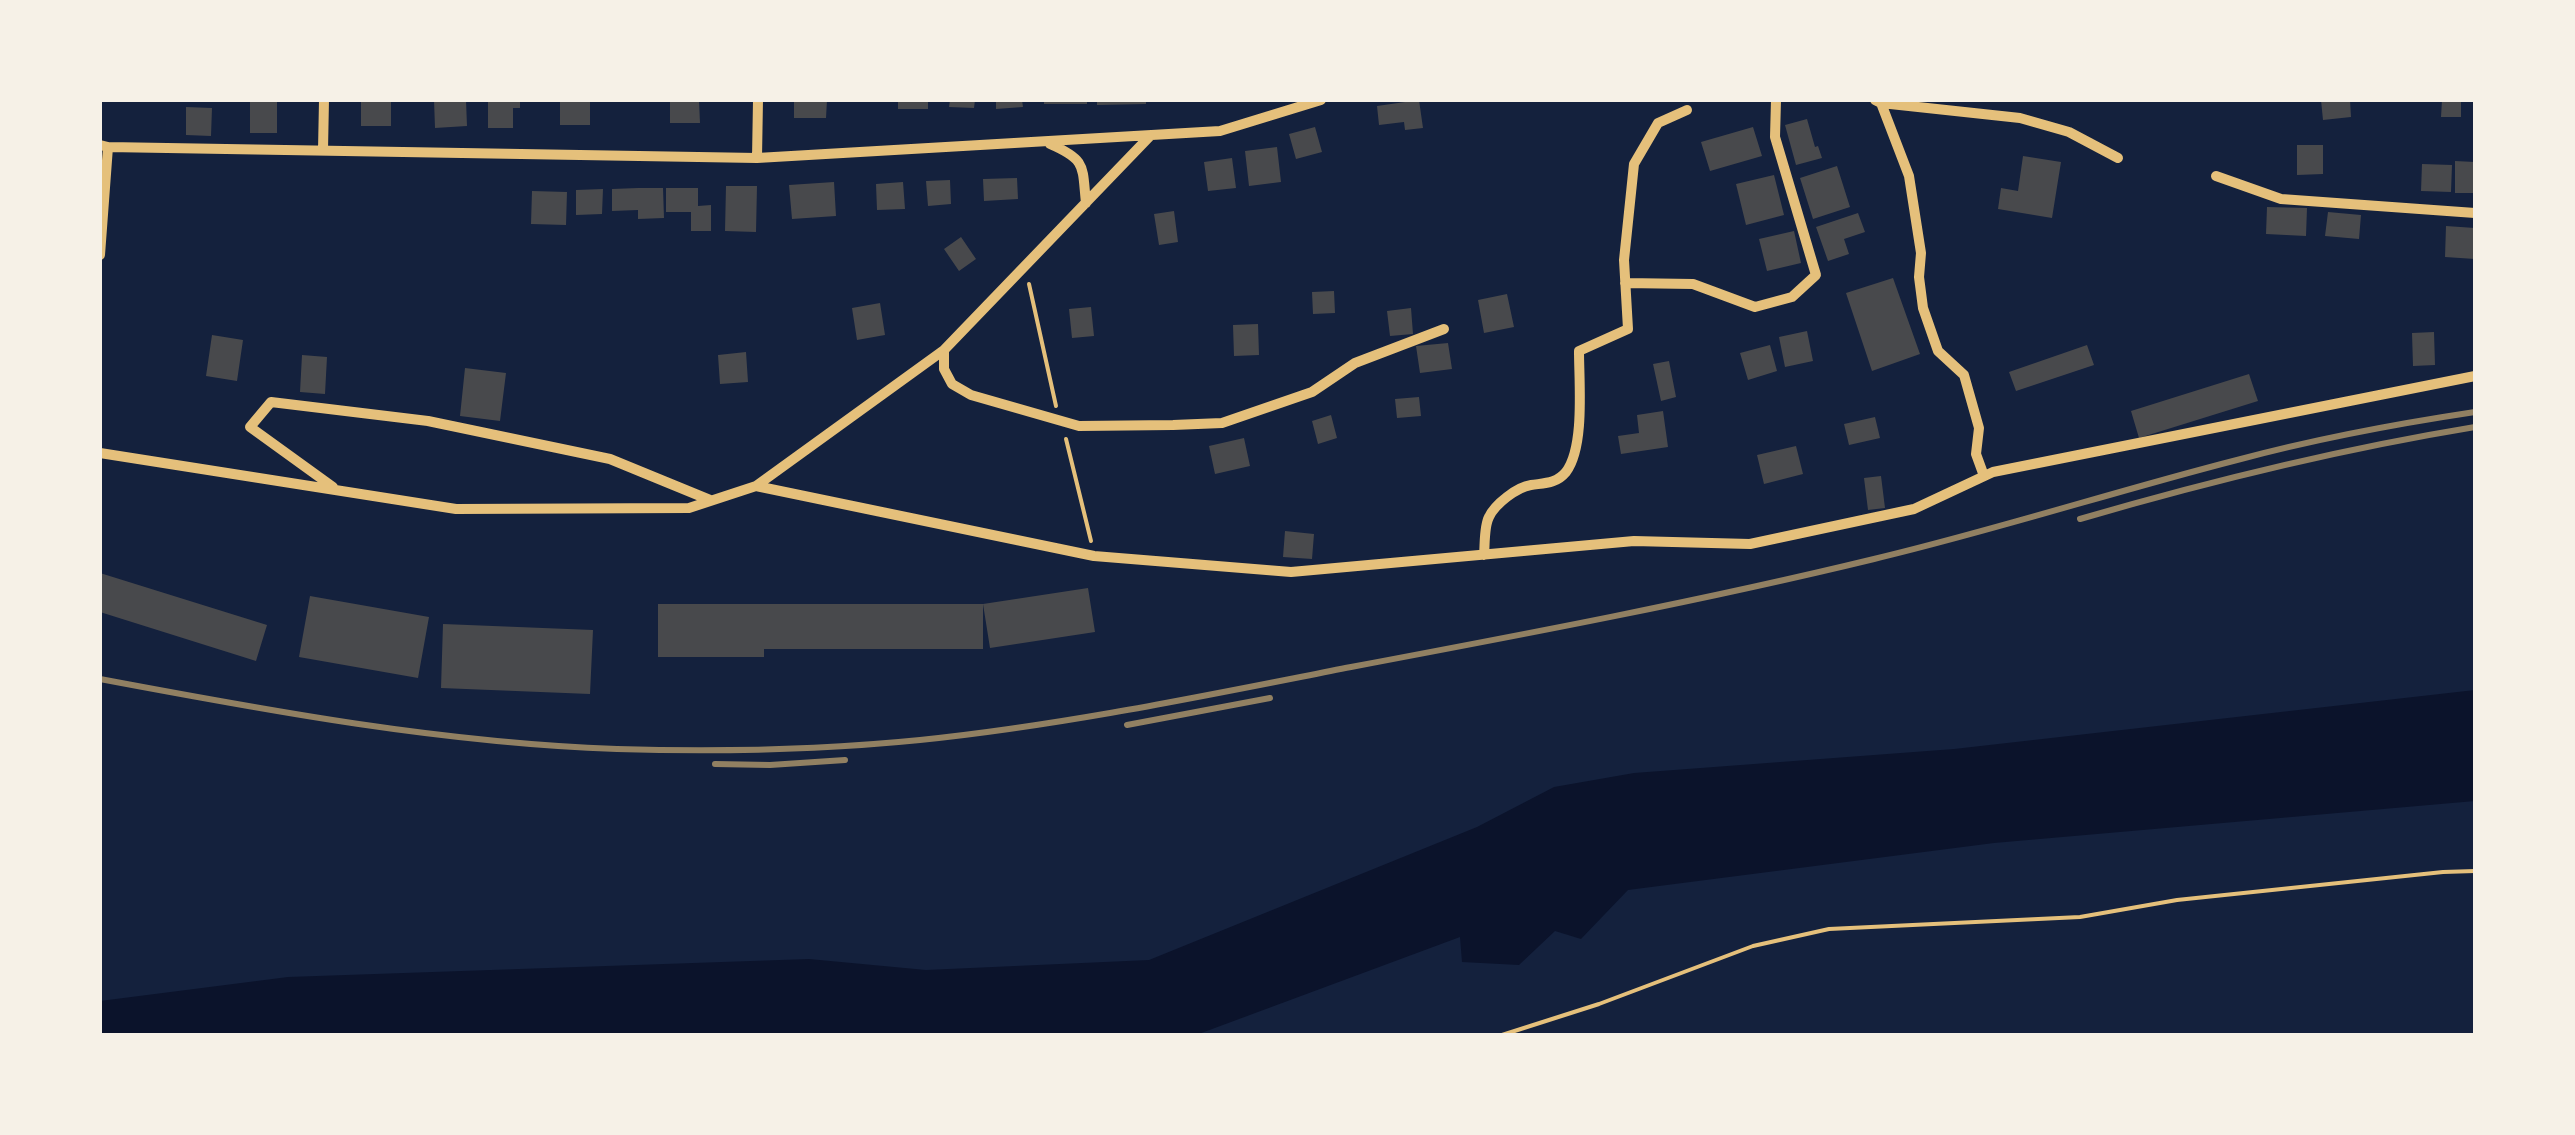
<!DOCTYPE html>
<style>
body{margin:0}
#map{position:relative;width:2575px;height:1135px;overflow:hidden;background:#14213d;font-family:Raleway,sans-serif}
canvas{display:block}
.frame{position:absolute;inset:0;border:102px solid #f6f1e7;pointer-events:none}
</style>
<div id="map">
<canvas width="2575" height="1135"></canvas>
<div class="frame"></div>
</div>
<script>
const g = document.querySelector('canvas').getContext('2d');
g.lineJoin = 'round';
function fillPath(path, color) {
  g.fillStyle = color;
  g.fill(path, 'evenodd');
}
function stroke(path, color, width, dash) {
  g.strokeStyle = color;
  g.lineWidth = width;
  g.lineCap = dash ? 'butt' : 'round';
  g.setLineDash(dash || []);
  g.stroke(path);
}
const water = new Path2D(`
 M2475 690V801L1994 843 1628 890 1581 939 1555 931 1519 965 1462 962 1460 937 1196 1035H100V1001L288 977 809 959 926 970 1149 960 1477 827 1554 787 1634 773 1954 749Z`);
const building = new Path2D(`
 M250 100H277V133H250Z
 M361 100H391V126H361Z
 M434 100H466L467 126 435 128Z
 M488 100H520V108H513V128H488Z
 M560 100H590V125H560Z
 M670 100H699L700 123H670Z
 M794 100H827L826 118H794Z
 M898 100H928V109H898Z
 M950 100H975L974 108 949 107Z
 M996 100H1022L1023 107 996 109Z
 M1044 100H1087V104H1044Z
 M1097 100H1146V104L1097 105Z
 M1419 100 1423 128 1405 130 1404 122 1379 125 1377 106Z
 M2321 100H2350L2351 117 2323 120Z
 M2442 100H2461V117H2441Z
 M186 107 212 108 211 136 186 135Z
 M1807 119 1815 147 1818 146 1822 158 1796 165 1785 125Z
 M1315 127 1322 152 1296 159 1289 134Z
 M1753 127 1762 156 1710 171 1701 142Z
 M2297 145H2323V174L2297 175Z
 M1277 147 1281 182 1249 186 1245 151Z
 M2023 156 2061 162 2052 218 1998 209 2001 188 2018 191Z
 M1232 158 1236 188 1208 191 1204 162Z
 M2455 161 2475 162V193H2455Z
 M2422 164 2452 165 2451 192 2421 191Z
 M1837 166 1850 207 1813 219 1800 178Z
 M1774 175 1784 215 1746 225 1736 184Z
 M1017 178 1018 199 984 201 983 179Z
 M950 180 951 204 928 206 926 181Z
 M834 182 836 216 792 219 789 185Z
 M903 182 905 209 877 210 876 184Z
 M726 186H757L756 232 725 231Z
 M638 188H663L664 218 638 219V210L612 211V189Z
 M666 188H698V206L711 205V231H691V212H666Z
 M603 189 602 214 576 215V190Z
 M532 191 567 192 566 225 531 224Z
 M2267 207 2307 208 2306 236 2266 234Z
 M1174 211 1178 242 1159 245 1154 214Z
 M2328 212 2361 215 2359 239 2325 236Z
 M1858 213 1865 232 1844 239 1849 254 1828 261 1816 227Z
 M2446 226 2475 228V259L2445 257Z
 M1794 231 1801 263 1767 271 1759 239Z
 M961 237 976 259 959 271 944 249Z
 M1893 278 1920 354 1872 371 1846 293Z
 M1334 291 1335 313 1313 314 1312 292Z
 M1507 294 1514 327 1484 333 1478 300Z
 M880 303 885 335 857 340 852 308Z
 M1091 307 1094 336 1072 338 1069 309Z
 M1411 308 1413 334 1390 336 1387 311Z
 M1258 324 1259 355 1234 356 1233 325Z
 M1807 331 1813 361 1785 367 1779 337Z
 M2434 332 2435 365 2413 366 2412 333Z
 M212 335 243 340 237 381 206 376Z
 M1448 343 1452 369 1420 373 1416 346Z
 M1770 345 1777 371 1748 380 1740 353Z
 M2087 345 2094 365 2016 391 2009 372Z
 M746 352 748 382 720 384 718 355Z
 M302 355 327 357 325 394 300 392Z
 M1669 361 1676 397 1661 401 1653 364Z
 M465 368 506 373 500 421 460 416Z
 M2249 374 2258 401 2139 438 2131 411Z
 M1419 397 1421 416 1397 418 1395 399Z
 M1663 411 1668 447 1621 454 1618 436 1639 433 1637 415Z
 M1331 415 1337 438 1318 444 1312 421Z
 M1875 417 1880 438 1849 445 1844 424Z
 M1244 438 1250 466 1215 474 1209 446Z
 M1796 446 1803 474 1764 484 1757 455Z
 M1881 476 1885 508 1868 510 1864 478Z
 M1285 531 1314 534 1312 559 1283 557Z
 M100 573 267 625 256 661 100 612Z
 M1088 588 1095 632 990 648 983 604Z
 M310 596 429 617 418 678 299 657Z
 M658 604H983V649H764V657H658Z
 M443 624 593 630 590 694 441 688Z`);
const path = new Path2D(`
 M1029 284 1056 406
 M1066 439 1091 541
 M1502 1035 1599 1004 1753 946 1829 929 2080 917 2177 900 2443 872 2475 871`);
const minor = new Path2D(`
 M1875 100 1881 103 1909 176 1921 253 1919 277 1923 308 1938 351 1964 375 1979 428 1976 454 1984 476
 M1881 103 2020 118 2069 132 2118 158
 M1050 144C1087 160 1082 166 1086 203
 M100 145 108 147 757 158 1220 131 1321 100
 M323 150 324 100
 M757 158 758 100
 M2216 176 2281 199 2475 213
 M100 255 108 147
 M1625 283 1693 284 1755 307 1792 297 1816 275 1775 137 1776 100
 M944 350V369L952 384 971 395 1079 426 1173 425 1222 423 1312 392 1355 363 1444 329
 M100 453 456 509 689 508 756 486 944 350 1151 135
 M756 486 1094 556 1291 572 1634 541 1750 544 1914 509 1993 472 2475 376
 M333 487 250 427 271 402 428 421 610 459 710 500
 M1484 555C1485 544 1484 526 1489 517 1495 504 1517 487 1531 485 1544 483 1556 484 1566 472 1585 447 1579 383 1579 351L1628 329 1624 260 1634 164 1658 123 1687 110`);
const rail = new Path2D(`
 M2080 519C2210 481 2341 449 2475 427
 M100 679C270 711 443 743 617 749 717 752 820 750 920 740 1065 725 1208 695 1351 667 1526 634 1701 601 1874 559 1996 530 2116 491 2237 460 2315 439 2395 424 2475 412
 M1127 725 1270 698
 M715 764 770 765 845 760`);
fillPath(water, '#0b132b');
fillPath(building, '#48494c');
stroke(path, '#e5c07b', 4);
stroke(minor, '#e5c07b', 10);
stroke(rail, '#918062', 6);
</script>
